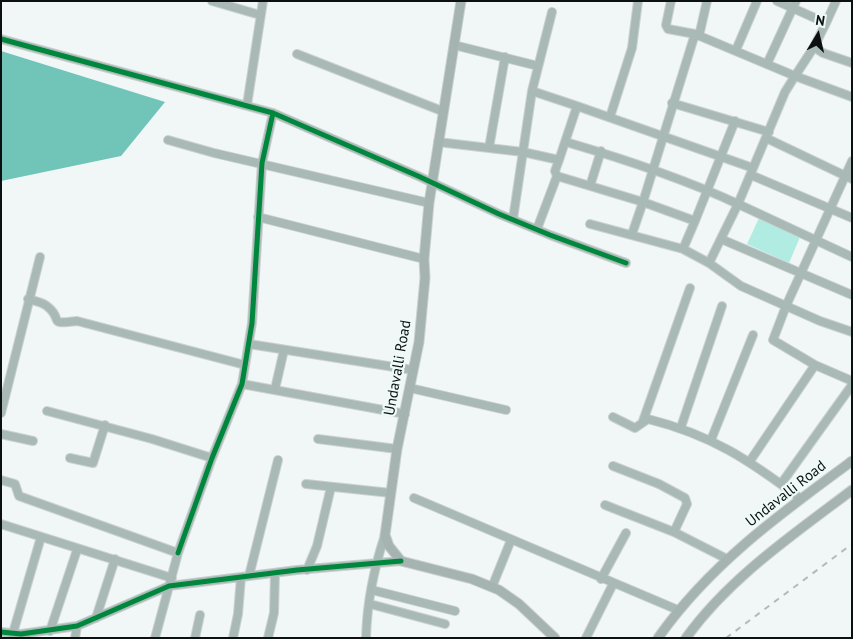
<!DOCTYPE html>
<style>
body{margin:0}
#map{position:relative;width:853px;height:639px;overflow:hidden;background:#f0f7f6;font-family:"PT Sans",sans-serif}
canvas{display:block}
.frame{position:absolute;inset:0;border:2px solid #0c1010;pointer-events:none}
.north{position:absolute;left:793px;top:10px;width:50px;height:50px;-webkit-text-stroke:4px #edfaf7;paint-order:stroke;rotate:9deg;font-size:14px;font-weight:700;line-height:20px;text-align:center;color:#0c1010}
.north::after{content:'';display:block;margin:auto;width:18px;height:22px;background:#0c1010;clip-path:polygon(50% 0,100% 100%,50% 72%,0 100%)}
</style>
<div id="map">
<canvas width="853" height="639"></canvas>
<div class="frame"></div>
<div class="north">N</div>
</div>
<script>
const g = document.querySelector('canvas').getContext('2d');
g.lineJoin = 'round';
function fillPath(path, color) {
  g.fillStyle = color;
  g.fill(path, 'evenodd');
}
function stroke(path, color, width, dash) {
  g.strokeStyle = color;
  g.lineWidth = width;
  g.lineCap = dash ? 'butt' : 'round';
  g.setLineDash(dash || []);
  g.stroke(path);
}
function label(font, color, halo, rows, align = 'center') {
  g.font = font + ' "PT Sans",sans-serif';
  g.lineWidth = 4.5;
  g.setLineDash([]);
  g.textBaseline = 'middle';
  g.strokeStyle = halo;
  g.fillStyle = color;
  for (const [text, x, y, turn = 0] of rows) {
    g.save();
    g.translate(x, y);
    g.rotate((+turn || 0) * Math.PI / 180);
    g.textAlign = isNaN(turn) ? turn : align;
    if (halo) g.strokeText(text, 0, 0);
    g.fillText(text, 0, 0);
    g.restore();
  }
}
const green = new Path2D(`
 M759 218 800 237 789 263 747 244Z`);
const water = new Path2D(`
 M1 51 165 102 121 156 1 181Z`);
const minor = new Path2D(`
 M212 1 260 15
 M671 1 666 25 668 29 695 34 795 76 814 47
 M777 1 826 23 814 47 823 53 852 63
 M826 23 836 1
 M699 36 707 1
 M1 39 273 113 418 176 499 214 550 235 626 263
 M454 45 538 66
 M736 50 757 1
 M297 54 442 111
 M767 64 796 1
 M532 91 577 106
 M672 103 769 132
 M247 105 263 1
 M610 117 632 48 638 1
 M766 138 852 179
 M168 140 214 153 429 203
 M438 142 523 152 559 160 577 106 753 168
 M566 142C624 159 682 178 738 204L785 92 795 76 852 97
 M489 148 505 57
 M559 160 555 171 557 176 643 202 695 34
 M852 161 786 306 773 340 815 365 852 381
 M751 175 852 218
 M590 186 601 151
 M258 217 424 259
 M513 219 532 91 552 12
 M695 221 735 121
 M590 224 683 249
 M537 229 557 176
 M632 234 643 202 695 221 683 249 709 263 741 286 820 321 852 332
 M721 239 852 295
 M709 263 738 204 852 257
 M28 299C34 301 43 302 48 307 64 320 46 325 77 321L245 365
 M249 344 413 370
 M242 384 405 414
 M410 388 506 410
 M275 389 284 350
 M47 411 152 439 212 458
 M1 413 40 257
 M613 417 635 428 648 419C712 435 749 460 801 499
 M643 421 690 288
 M681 427 722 306
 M1 434 33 441
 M318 439 397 449
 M711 440 753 335
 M70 458 93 463 105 425
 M750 461 815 365
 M613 466 659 484 685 498 687 504 674 532
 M1 480 15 484 19 496 178 553 155 638
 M306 484 391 493
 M781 484 852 385
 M414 498 678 610
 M605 505 674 532 727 559
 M1 524 172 578
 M178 553 212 458 242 384 252 323 262 163 273 113
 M307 570 317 546 331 487
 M249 576 278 460
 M601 579 626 533
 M492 587 511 540
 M372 590 455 611
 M370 604 445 624
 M96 618 115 559
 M50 631 77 550
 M1 632 21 634 77 626 169 586 297 570 401 561
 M13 633 41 537
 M75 638 77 626
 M195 638 200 615
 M233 638 238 614 241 577
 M268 638 274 613 275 573
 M366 638C367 603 374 568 385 535
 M586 638 613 584`);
const major = new Path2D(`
 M461 1 429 203 424 259 425 278 419 342 397 449 385 535 389 546 401 561 472 579 499 590 519 604 555 638
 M658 638C709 565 781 513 852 461
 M686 638C729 578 794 534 852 490`);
const rail = new Path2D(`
 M726 638 852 544`);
const cycleway = new Path2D(`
 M1 39 273 113 418 176 499 214 550 235 626 263
 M178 553 212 458 242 384 252 323 262 163 273 113
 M1 632 21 634 77 626 169 586 297 570 401 561`);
const streetNames = [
 ["Undavalli Road",398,368,-80],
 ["Undavalli Road",786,494,-38]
];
fillPath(green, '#b0ece2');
fillPath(water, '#71c4b8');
stroke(minor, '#ccd1d0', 10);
stroke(major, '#ccd1d0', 11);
stroke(minor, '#a9bab6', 8);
stroke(major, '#a5b4b1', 9);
stroke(rail, '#b0bcba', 2, [6, 6]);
stroke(cycleway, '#00873e', 5);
label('15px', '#0c1010', '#edfaf7', streetNames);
</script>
